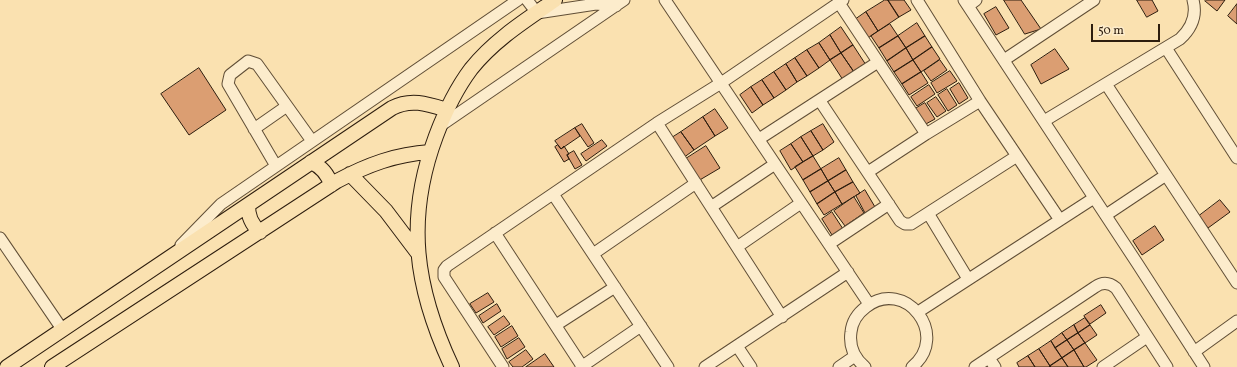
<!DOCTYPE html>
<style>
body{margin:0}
#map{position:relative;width:1237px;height:367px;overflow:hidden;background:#fae1b0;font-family:Vollkorn,serif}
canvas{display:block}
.scale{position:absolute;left:1091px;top:24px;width:69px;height:18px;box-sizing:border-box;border:2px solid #2d1d0e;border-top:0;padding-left:5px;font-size:12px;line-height:14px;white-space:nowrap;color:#2d1d0e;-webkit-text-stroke:3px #fceccc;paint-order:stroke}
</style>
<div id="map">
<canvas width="1237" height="367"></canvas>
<div class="scale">50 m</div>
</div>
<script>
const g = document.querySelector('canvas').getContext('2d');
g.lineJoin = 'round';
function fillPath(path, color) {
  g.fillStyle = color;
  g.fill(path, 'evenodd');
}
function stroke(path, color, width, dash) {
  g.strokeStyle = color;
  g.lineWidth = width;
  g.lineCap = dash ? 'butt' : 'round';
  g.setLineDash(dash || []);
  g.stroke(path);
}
const building = new Path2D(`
 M885 0H888L899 17 878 31 866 12Z
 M888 0H904L911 10 899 17Z
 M1004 0H1021L1041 29 1025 34Z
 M1137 0H1152L1158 11 1147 17Z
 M1206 0H1225L1217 11 1205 1Z
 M1237 4V24L1228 16Z
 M996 7 1009 28 996 35 984 14Z
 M866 12 878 31 868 38 856 19Z
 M917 23 925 36 906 48 898 36Z
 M890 24 898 36 879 48 871 36Z
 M841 27 853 45 841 53 830 35Z
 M830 35 841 53 830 60 819 43Z
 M898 36 906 48 887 61 879 48Z
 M925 36 932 47 913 60 906 48Z
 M819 43 830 60 819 68 807 50Z
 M853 45 866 65 854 72 841 53Z
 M932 47 940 59 921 72 913 60Z
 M906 48 913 60 894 72 887 61Z
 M1055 49 1069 69 1041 84 1031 65Z
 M807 50 819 68 807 76 795 58Z
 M841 53 854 72 843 80 830 60Z
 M795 58 807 76 797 82 786 64Z
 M913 60 921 72 902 84 894 72Z
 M940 60 947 70 931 81 924 71Z
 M786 64 797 82 786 90 774 72Z
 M199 68 226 110 189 135 161 94Z
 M950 71 957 81 937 93 931 83Z
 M774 72 786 90 774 98 762 80Z
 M921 72 928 83 909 95 902 84Z
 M762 80 774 98 763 105 751 87Z
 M959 83 968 98 959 104 950 89Z
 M929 85 935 94 917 106 911 97Z
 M751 87 763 105 752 113 740 95Z
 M947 89 957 105 948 111 938 95Z
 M936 97 946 111 937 117 927 103Z
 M925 103 935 119 924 125 915 109Z
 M715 109 728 128 715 136 703 117Z
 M703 117 715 136 694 150 681 132Z
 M582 124 594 143 588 147 575 128Z
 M823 124 834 142 823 150 811 131Z
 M575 128 580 136 561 149 555 141Z
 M811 131 823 150 813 156 801 137Z
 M681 132 694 150 683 158 670 139Z
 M801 137 813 156 803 162 791 144Z
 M602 140 607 146 586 161 581 154Z
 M791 144 803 162 791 170 780 151Z
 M558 145 561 149 564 146 569 154 567 155 569 159 564 162 555 147Z
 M706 146 720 168 698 181 684 160Z
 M574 151 582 165 575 169 567 155Z
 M813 156 821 169 803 180 795 167Z
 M839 158 846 170 828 181 821 169Z
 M821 169 828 181 810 192 803 180Z
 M846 170 853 182 835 192 828 181Z
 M828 181 835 192 817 204 810 192Z
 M853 182 860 193 842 204 835 192Z
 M865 190 875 207 865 213 856 196Z
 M835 192 842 204 824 215 817 204Z
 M854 197 864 213 845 226 834 211Z
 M1220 200 1230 212 1208 228 1199 216Z
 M832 212 843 229 832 235 822 219Z
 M1155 226 1164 240 1142 255 1133 241Z
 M488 293 494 302 476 313 470 304Z
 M497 304 501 311 483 323 479 316Z
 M1101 305 1106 313 1090 324 1084 316Z
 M504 316 510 324 494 335 488 327Z
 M1085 318 1090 325 1078 333 1074 325Z
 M1074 325 1078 333 1067 340 1062 333Z
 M1090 325 1097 335 1085 343 1078 333Z
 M512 326 518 336 501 347 495 337Z
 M1062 333 1067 340 1055 348 1051 341Z
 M1078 333 1085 343 1074 350 1067 340Z
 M519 338 525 347 507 359 502 349Z
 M1067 340 1074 350 1062 358 1055 348Z
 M1051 341 1062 358 1050 366 1039 349Z
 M1085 343 1097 360 1086 367H1084L1074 350Z
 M1039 349 1050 366 1049 367H1035L1028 356Z
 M526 350 533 359 522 367H513L509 362Z
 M1074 350 1084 367H1068L1062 358Z
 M545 354 554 367H526Z
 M1028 356 1035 367H1019L1017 363Z
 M1062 358 1068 367H1051L1050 366Z`);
const minor = new Path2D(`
 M527 0 537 13 596 4 616 6 615 2
 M665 0 869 304
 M917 0 980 101 1060 220
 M964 0 1137 263 1204 367
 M839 3 926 134
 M968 6 976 0
 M1166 48 1237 158
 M1004 60 1094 0
 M1106 84 1237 283
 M820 101 900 221 905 224H911L1017 156
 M1044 121 1180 39C1192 28 1197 15 1193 0
 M657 123 782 317
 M440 126 624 0
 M254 129 287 106
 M759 139 878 62
 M276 166 228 84 230 75 248 61 257 64 312 141
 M868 172 926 134 980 101
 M553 194 668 367
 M711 207 775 164
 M928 213 968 279
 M1106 215 1166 175
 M495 233 582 366
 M0 238 62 329
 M829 244 889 204
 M181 245 221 204 518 0
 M737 247 801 203
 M593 254 696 183
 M918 312 1094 198
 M556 325 615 287
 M737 346 751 367
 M1194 352 1237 321
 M989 358 995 367
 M503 367 444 277V270L447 266 657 123 721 83 843 0
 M581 367 641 326
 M705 367 848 272
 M839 367 855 356
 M865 367C854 358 849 346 851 332 852 322 858 313 866 307 905 277 951 335 912 367
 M975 367 1095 287C1102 282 1109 282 1116 288L1167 367
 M1103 367 1147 337`);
const major = new Path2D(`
 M311 162C322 167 328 174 331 185
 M350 174 386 211 417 252
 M248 205C248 216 251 224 260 232
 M7 367 392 108C411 98 428 104 447 110
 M52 367 337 181C367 165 396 154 430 152
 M452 367C415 288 405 219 436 136 445 112 456 89 471 69 494 40 526 20 555 0`);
fillPath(building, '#db9e72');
stroke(building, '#2d1d0e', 1);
stroke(minor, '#604e36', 13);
stroke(major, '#2d1d0e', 16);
stroke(minor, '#fceccc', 11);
stroke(major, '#fae1b0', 14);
</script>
